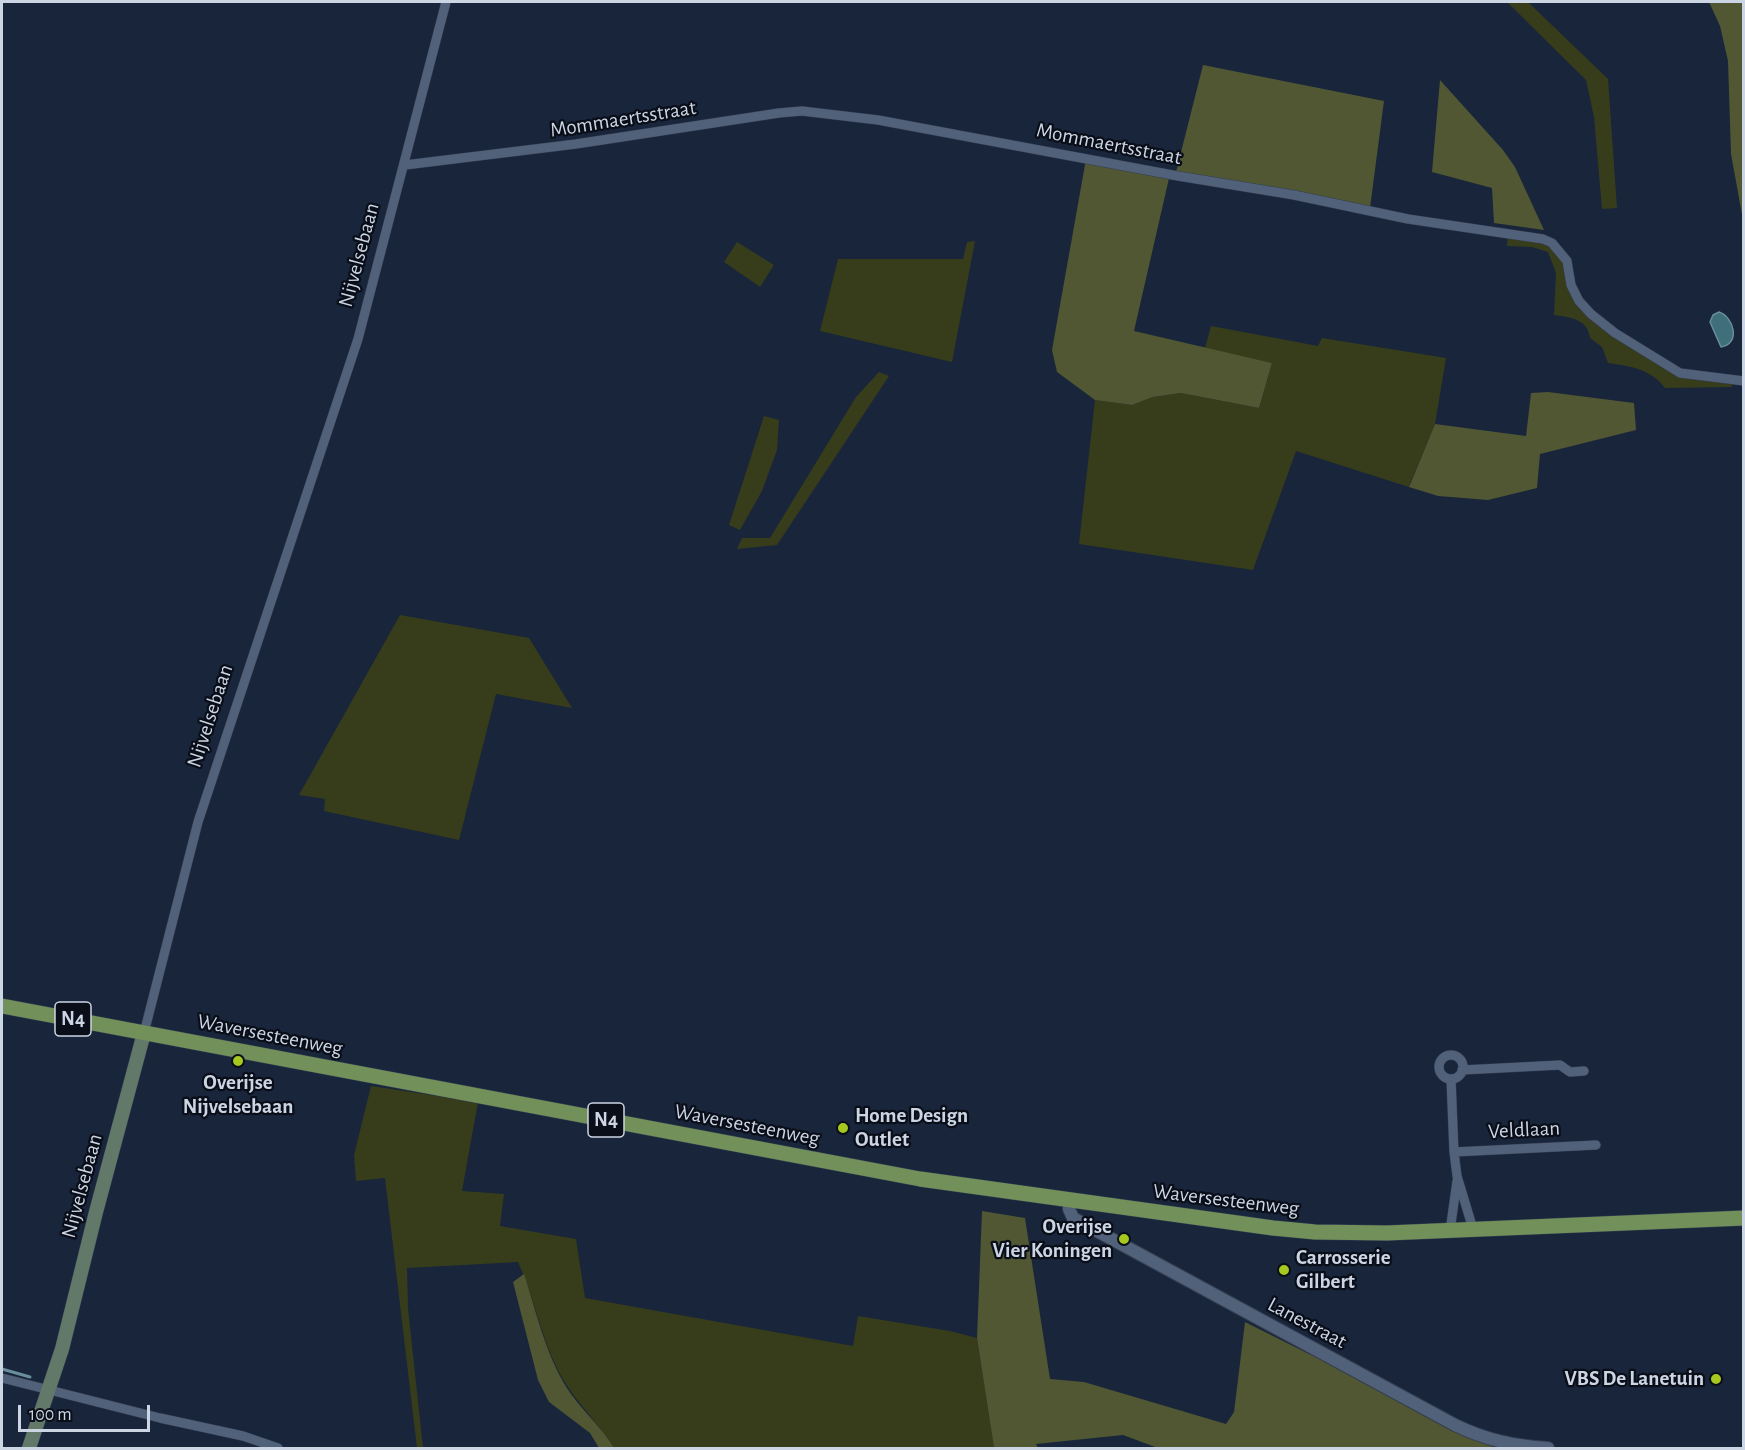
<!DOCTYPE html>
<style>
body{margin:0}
#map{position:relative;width:1745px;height:1450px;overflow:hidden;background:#18253b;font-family:"Alegreya Sans",sans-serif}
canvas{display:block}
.frame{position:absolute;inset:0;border:3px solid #ccd5e4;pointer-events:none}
.scale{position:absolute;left:18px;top:1405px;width:132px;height:27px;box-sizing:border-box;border:3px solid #ccd5e4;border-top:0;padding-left:8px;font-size:18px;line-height:21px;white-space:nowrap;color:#ccd5e4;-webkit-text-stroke:4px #090e18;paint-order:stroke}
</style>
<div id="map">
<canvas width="1745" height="1450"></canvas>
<div class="frame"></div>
<div class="scale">100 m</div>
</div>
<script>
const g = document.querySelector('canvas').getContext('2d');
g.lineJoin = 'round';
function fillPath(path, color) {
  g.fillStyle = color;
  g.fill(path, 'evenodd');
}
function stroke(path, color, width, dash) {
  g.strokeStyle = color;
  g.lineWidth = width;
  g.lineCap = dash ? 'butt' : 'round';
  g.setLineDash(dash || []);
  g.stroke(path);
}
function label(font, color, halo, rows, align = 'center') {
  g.font = font + ' "Alegreya Sans",sans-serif';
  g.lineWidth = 4.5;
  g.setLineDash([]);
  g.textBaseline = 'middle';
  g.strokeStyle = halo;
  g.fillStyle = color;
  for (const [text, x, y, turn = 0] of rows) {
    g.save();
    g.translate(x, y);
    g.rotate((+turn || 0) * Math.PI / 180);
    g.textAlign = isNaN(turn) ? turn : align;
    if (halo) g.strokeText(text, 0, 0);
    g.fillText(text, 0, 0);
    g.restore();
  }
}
const green = new Path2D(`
 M1507 2H1528L1608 79 1617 208 1602 209 1594 117 1586 80Z
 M1508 233 1543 239 1564 262 1590 317 1617 340 1679 375 1692 379 1732 384V387L1665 388C1651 369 1630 366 1608 363L1602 347 1590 338C1588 319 1570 317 1554 315L1556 273 1548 252 1532 247 1507 246Z
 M975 241 952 362 820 331 838 259H963L967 242Z
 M737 242 774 265 760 287 724 262Z
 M1211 326 1318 346 1322 338 1446 358 1435 424 1409 486 1412 488 1296 451 1253 570 1079 544 1095 400 1132 405 1153 397 1181 393 1259 408 1272 363 1205 348Z
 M879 372 889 376 777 545 737 549 742 538H770L856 397Z
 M764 416 779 420 777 450 762 491 740 530 729 525Z
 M400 615 529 638 572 708 496 694 459 840 324 811 325 799 299 795Z
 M371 1086 478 1102 462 1191 504 1194 500 1226 576 1239 585 1298 853 1346 858 1316 950 1331 977 1338 994 1448H614C596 1419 570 1397 556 1366 540 1333 534 1296 518 1262L407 1268 408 1308 423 1448H417L385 1178 356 1181 354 1155Z`);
const forest = new Path2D(`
 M1709 2H1743V220L1731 154 1728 61 1720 26Z
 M1203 65 1384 101 1370 208 1176 172Z
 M1440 80 1503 150 1515 167 1544 230 1494 223 1492 188 1432 172Z
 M1086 159 1170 174 1134 331 1272 363 1259 408 1181 393 1153 397 1132 405 1095 400 1057 372 1052 350Z
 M1548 392 1634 403 1636 430 1540 454 1537 488 1488 500 1438 496 1409 487 1435 424 1526 436 1531 393Z
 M982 1211 1025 1218 1050 1379 1084 1382 1226 1424 1234 1412 1245 1322 1309 1354 1332 1362 1495 1448H1158L1123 1435 1036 1444 1038 1448H994L977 1338Z
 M524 1274C537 1314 547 1360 571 1394 585 1413 602 1428 614 1448H599L590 1433 549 1402 538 1380 513 1282Z`);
const water = new Path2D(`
 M1719 312C1734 317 1741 344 1721 347L1710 322 1713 315Z`);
const stream = new Path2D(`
 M2 1369 30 1377`);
const minor = new Path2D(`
 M405 165 576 144 779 113 802 111 878 120 1178 176 1294 195 1408 219 1543 239 1552 243 1567 261 1571 285 1579 301 1591 314 1615 333 1680 373 1744 381
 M144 1033 198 822 358 339 446 2
 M1439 1067a12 12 0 1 1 24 0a12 12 0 1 1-24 0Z
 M1462 1070 1560 1065 1570 1072 1584 1071
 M1451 1079 1454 1152 1457 1176 1473 1229
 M1454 1152 1596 1145
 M1450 1231 1457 1181
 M2 1378 160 1418 243 1436 278 1448`);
const tertiary = new Path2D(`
 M1070 1200 1069 1209 1073 1218 1455 1425C1486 1440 1514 1446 1548 1448`);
const secondary = new Path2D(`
 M29 1448 62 1349 96 1212 144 1033`);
const primary = new Path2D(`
 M2 1006 920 1179 1273 1228 1315 1232 1387 1233 1744 1218`);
const markers = [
 [238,1061,6,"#a7c81f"],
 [843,1128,6,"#a7c81f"],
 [1124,1239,6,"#a7c81f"],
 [1284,1270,6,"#a7c81f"],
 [1716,1379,6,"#a7c81f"]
];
const shields = [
 [73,1019,36],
 [606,1120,36]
];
const shieldNames = [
 ["N4",73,1019],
 ["N4",606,1120]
];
const streetNames = [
 ["Mommaertsstraat",623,119,-9],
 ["Mommaertsstraat",1109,144,11],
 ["Nijvelsebaan",359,255,-75],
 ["Nijvelsebaan",210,716,-72],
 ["Waversesteenweg",270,1035,11],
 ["Waversesteenweg",747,1125,11],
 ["Veldlaan",1524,1130,-3],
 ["Nijvelsebaan",82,1186,-75],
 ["Waversesteenweg",1226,1200,7],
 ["Lanestraat",1307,1323,28]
];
const poiNames = [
 ["Overijse",238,1083,"center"],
 ["Nijvelsebaan",238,1107,"center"],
 ["Home Design",855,1116],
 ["Outlet",855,1140],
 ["Overijse",1112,1227,"right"],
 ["Vier Koningen",1112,1251,"right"],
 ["Carrosserie",1296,1258],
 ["Gilbert",1296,1282],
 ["VBS De Lanetuin",1704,1379,"right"]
];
fillPath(green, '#373d1a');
fillPath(forest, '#505732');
fillPath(water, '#3e6f7a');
stroke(water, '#698e9a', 1.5);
stroke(stream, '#698e9a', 3);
stroke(minor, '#343e50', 10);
stroke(tertiary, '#343e50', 14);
stroke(secondary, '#343e50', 15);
stroke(primary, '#343e50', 16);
stroke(minor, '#52617a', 9);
stroke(tertiary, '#52617a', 12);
stroke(secondary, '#62796a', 14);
stroke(primary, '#72905a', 15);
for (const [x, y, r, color] of markers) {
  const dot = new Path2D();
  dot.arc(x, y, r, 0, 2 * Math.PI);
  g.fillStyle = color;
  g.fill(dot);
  stroke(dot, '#090e18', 2);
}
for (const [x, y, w] of shields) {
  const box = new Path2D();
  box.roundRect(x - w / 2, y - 17, w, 34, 4.5);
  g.fillStyle = '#090e18';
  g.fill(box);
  stroke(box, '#ccd5e4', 1.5);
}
label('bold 20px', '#ccd5e4', null, shieldNames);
label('21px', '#ccd5e4', '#090e18', streetNames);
label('bold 21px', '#ccd5e4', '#090e18', poiNames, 'left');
</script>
